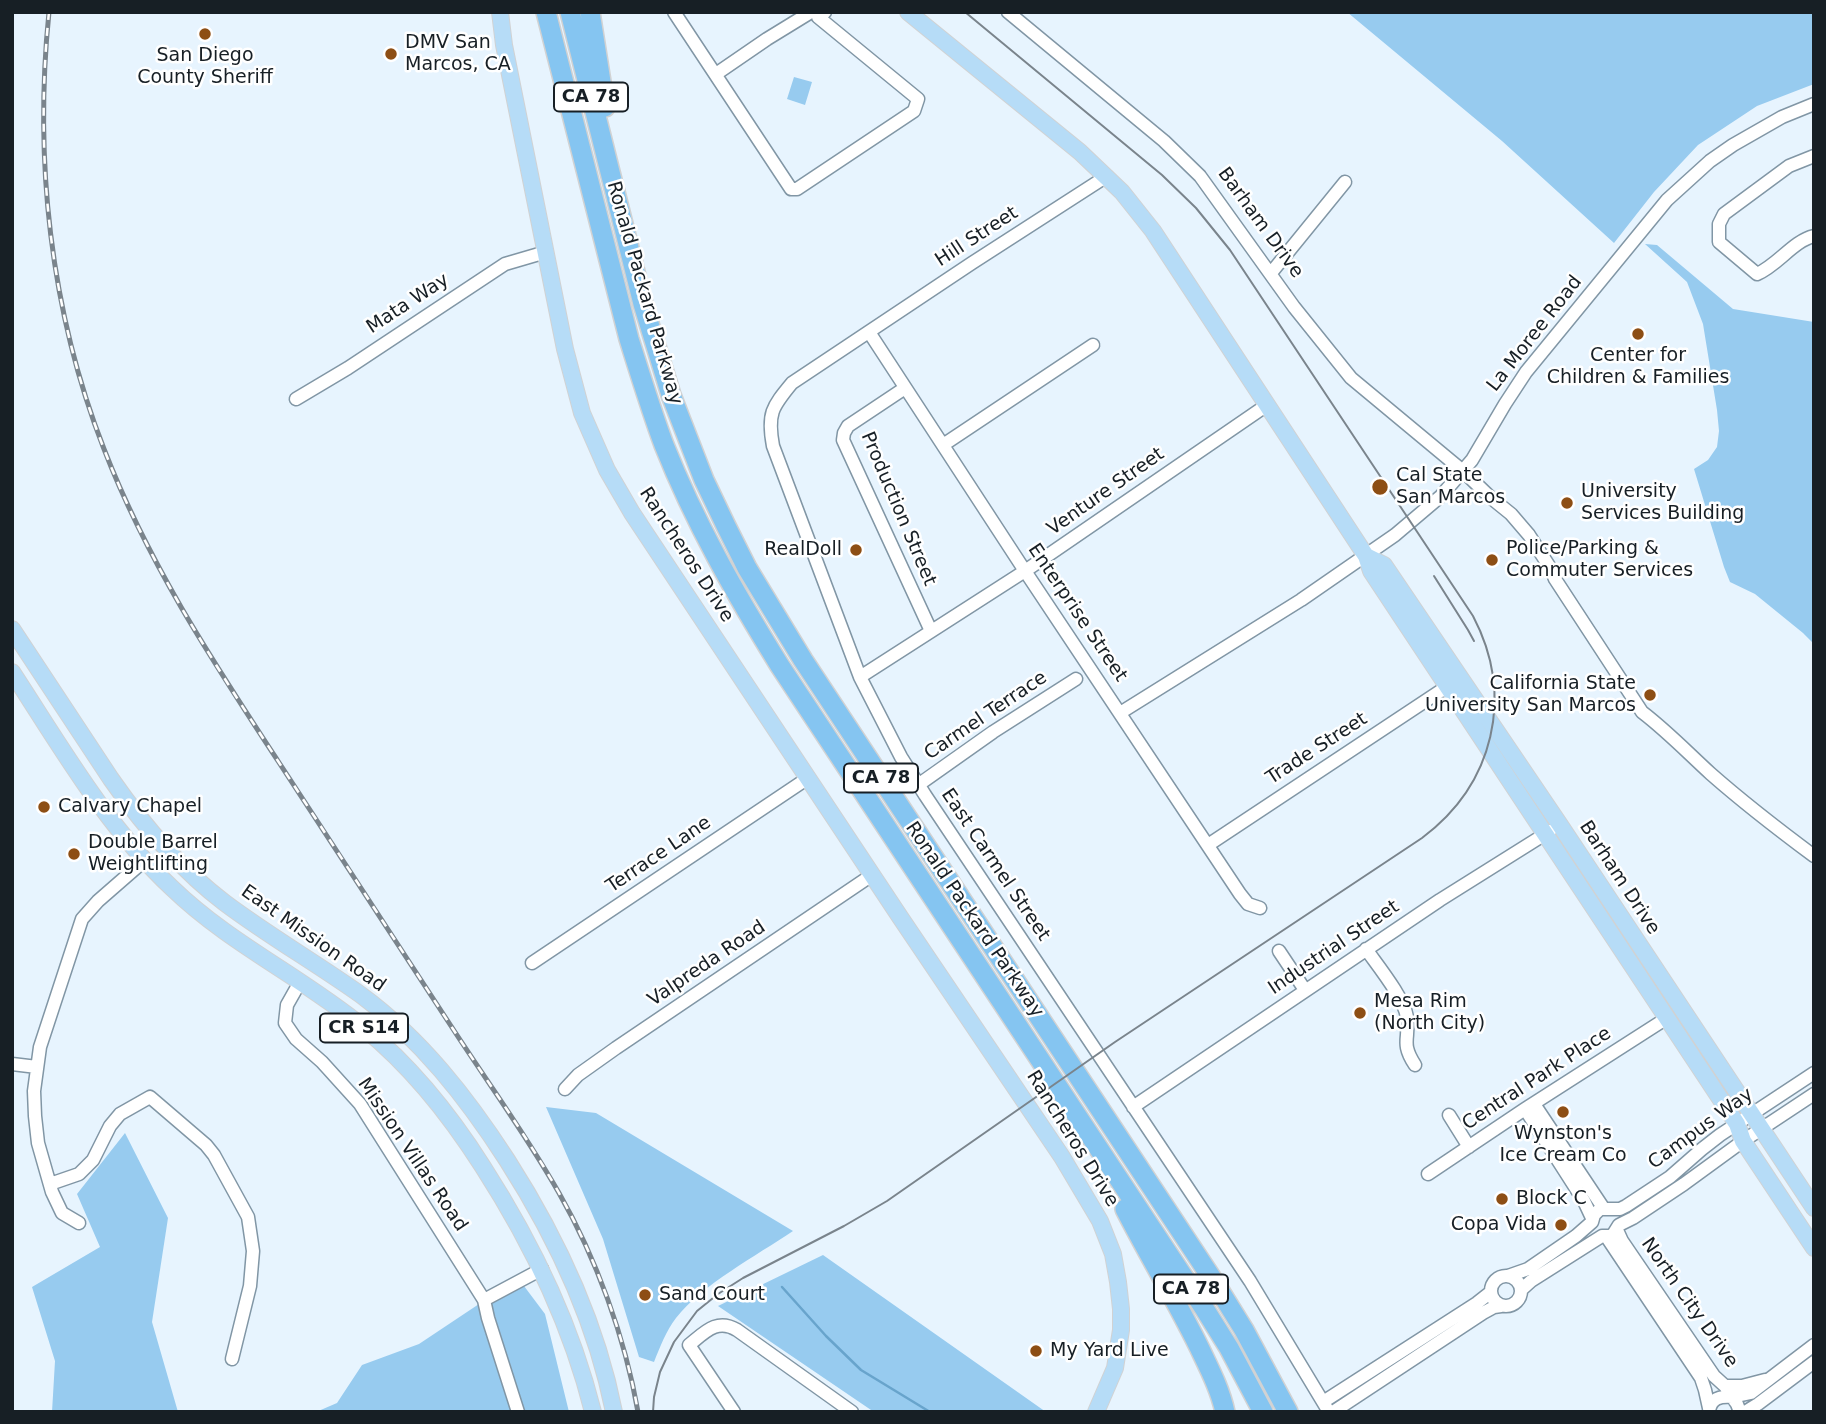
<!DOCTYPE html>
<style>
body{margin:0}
#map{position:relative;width:1826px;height:1424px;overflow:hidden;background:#e7f4fe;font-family:"DejaVu Sans",sans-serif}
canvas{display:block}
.frame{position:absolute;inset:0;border:14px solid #171f25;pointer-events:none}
</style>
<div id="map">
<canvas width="1826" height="1424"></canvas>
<div class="frame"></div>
</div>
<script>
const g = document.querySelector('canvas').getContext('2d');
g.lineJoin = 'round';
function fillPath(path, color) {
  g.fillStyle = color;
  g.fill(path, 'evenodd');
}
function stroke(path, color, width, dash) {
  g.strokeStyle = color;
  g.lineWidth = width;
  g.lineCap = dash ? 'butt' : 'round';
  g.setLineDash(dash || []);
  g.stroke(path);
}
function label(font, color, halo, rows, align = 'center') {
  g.font = font + ' "DejaVu Sans",sans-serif';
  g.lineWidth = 5;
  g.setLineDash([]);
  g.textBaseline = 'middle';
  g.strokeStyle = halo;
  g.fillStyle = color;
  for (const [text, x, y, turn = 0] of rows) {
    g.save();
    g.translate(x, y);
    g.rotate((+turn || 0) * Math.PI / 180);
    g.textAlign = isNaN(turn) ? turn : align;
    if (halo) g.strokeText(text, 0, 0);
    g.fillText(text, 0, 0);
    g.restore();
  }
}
const green = new Path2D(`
 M1347 12H1814V84L1757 106 1698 145 1654 192 1614 243 1502 141Z
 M794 77 812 82 805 105 787 99Z
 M1645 244 1657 245 1733 309 1814 322V644L1803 633 1755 594 1730 582 1724 567 1694 469 1708 460 1717 447 1719 431 1717 410 1703 324 1687 282Z
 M546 1107 596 1113 793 1231C756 1256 703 1284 676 1318 666 1331 660 1347 654 1362L639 1357 603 1239Z
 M125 1133 168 1218 152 1322 178 1412H52L55 1361 32 1287 100 1247 77 1194Z
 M823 1255 1046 1412H874L718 1306Z
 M518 1278 545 1314 569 1412H316L337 1403 362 1365 419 1344Z`);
const stream = new Path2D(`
 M782 1287 826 1336 861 1370 930 1412`);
const minor = new Path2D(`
 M674 12 791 189H797L914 111 918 99 818 17 825 12
 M1008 12 1164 141 1200 176 1294 307 1351 378 1463 471 1490 497 1511 514 1529 535 1551 569 1555 579 1642 712C1667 731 1688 753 1711 774 1744 803 1779 830 1814 856
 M716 74 767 39 811 12
 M1814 156 1789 166 1724 214 1719 224V242L1757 274C1778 265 1793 241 1814 236
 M1107 176 972 263 792 383C772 407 767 414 773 446L860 677 901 757 925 795 1250 1281 1329 1412
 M1271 273 1345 182
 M869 332 1025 571 1240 894 1248 904 1260 908
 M905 388 848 426 844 433 843 440 931 631
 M296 399 348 368 505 264 546 252
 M943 445 1093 345
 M860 677 1025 571 1267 405
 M1120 713 1301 600 1395 535 1441 496 1472 460 1505 404 1526 372 1667 200 1710 161 1733 145 1782 117 1814 104
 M918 785 993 732 1076 679
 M1208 845 1448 686
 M1366 949C1378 966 1404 998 1407 1017 1410 1039 1400 1042 1415 1065
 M1279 951 1305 990
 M532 963 808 778
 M300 982 287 1005 285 1023 296 1039 322 1062 360 1104 484 1300 542 1269
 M12 1064 37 1067
 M565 1089 578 1075 616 1048 872 875
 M1534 1104 1604 1209
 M1133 1107 1440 900 1550 831
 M1525 1109 1584 1201 1592 1218
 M1449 1115 1469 1147
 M1428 1174 1525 1109 1667 1018
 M50 1184 79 1174 93 1160 110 1126 120 1114 150 1097 206 1145 214 1155 248 1217 253 1251 250 1286 232 1359
 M79 1223 62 1213 52 1192 38 1143 35 1116 34 1091 40 1047 82 919 98 901 145 860
 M1617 1230 1622 1241 1714 1376 1725 1386 1732 1397 1751 1393 1814 1345
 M1606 1236 1701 1378 1705 1390 1709 1408
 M1491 1291a15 15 0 1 1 30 0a15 15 0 1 1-30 0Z
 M1508 1276 1528 1269 1576 1236 1592 1222 1594 1215 1600 1209H1620L1626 1206 1670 1177 1702 1149 1720 1135 1814 1073
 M1521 1290 1531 1281 1602 1236H1611L1614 1233 1619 1225 1633 1218 1684 1184 1743 1141 1814 1094
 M484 1300 488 1318 518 1412
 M1725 1386H1742L1765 1380
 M1323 1402 1477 1303 1491 1292
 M1709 1411C1711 1398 1720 1396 1732 1397L1737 1404 1740 1412
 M734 1412 689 1345C705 1332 717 1318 737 1330L852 1412
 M1333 1412 1483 1313 1494 1307 1501 1306
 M1745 1412 1758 1404 1814 1362`);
const major = new Path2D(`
 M500 12 504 45 565 349 582 413 607 470 632 513 900 917 1062 1157 1100 1221 1113 1254 1118 1282 1121 1309V1330L1115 1368 1096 1412
 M908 12 1080 152 1122 192 1153 231 1366 556 1371 571 1737 1124 1743 1141 1814 1248
 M1366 556 1384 565 1560 825 1814 1208
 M12 629 111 779C143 825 180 869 225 903 269 936 316 963 361 995 421 1039 467 1098 507 1160 557 1238 596 1321 614 1412
 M12 672C61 747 106 826 172 888 230 944 302 977 364 1028 412 1067 450 1115 483 1167 532 1243 571 1324 593 1412`);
const highway = new Path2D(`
 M546 12 629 339C640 374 651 410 664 445 695 523 736 595 780 666L1204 1308 1229 1348 1263 1412
 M570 12 643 304 671 395 704 480 726 526 747 568 803 660 1213 1280 1244 1330 1288 1412
 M590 12 605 107
 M1125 1209C1149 1256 1176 1300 1199 1347 1209 1368 1220 1389 1225 1412`);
const tram = new Path2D(`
 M1434 576 1468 630 1474 641
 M653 1412 654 1397 660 1372 674 1342 697 1311 718 1294 743 1278 844 1226 887 1201 1115 1042 1422 838C1494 784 1515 696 1473 616L1230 250 1196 208 1162 175 965 12`);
const rail = new Path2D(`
 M49 12C34 159 50 311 104 449 148 563 212 660 278 761 337 851 395 940 453 1029 488 1083 527 1136 559 1193 596 1258 625 1337 638 1412`);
const markers = [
 [205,34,7,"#8d4e14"],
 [391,54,7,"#8d4e14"],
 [1638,334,7,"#8d4e14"],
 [1380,487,9,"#8d4e14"],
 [1567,503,7,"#8d4e14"],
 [856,550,7,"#8d4e14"],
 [1492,560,7,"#8d4e14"],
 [1650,695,7,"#8d4e14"],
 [44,807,7,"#8d4e14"],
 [74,854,7,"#8d4e14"],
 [1360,1013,7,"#8d4e14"],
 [1563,1112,7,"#8d4e14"],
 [1502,1199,7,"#8d4e14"],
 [1561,1225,7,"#8d4e14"],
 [645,1295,7,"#8d4e14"],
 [1036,1351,7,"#8d4e14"]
];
const shields = [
 [591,97,74],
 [881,778,74],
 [364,1028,88],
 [1191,1289,74]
];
const shieldNames = [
 ["CA 78",591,97],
 ["CA 78",881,778],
 ["CR S14",364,1028],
 ["CA 78",1191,1289]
];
const poiNames = [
 ["DMV San",405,43],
 ["Marcos, CA",405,65],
 ["San Diego",205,56,"center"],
 ["County Sheriff",205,78,"center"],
 ["Center for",1638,356,"center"],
 ["Children & Families",1638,378,"center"],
 ["Cal State",1396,476],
 ["San Marcos",1396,498],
 ["University",1581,492],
 ["Services Building",1581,514],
 ["Police/Parking &",1506,549],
 ["Commuter Services",1506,571],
 ["RealDoll",842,550,"right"],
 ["California State",1636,684,"right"],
 ["University San Marcos",1636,706,"right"],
 ["Calvary Chapel",58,807],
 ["Double Barrel",88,843],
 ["Weightlifting",88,865],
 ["Mesa Rim",1374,1002],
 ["(North City)",1374,1024],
 ["Wynston's",1563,1134,"center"],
 ["Ice Cream Co",1563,1156,"center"],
 ["Block C",1516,1199],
 ["Copa Vida",1547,1225,"right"],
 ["Sand Court",659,1295],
 ["My Yard Live",1050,1351]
];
const streetNames = [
 ["Barham Drive",1260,223,54],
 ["Hill Street",977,237,-33],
 ["Ronald Packard Parkway",644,293,74],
 ["Mata Way",408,304,-33],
 ["La Moree Road",1535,334,-52],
 ["Venture Street",1106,492,-35],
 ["Production Street",898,509,67],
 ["Rancheros Drive",686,555,57],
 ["Enterprise Street",1077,613,56],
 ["Carmel Terrace",986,716,-34],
 ["Trade Street",1317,749,-33],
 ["Terrace Lane",659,855,-34],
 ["East Carmel Street",995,865,56],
 ["Barham Drive",1619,878,57],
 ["Ronald Packard Parkway",974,920,56],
 ["East Mission Road",313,939,35],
 ["Industrial Street",1334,948,-34],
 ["Valpreda Road",707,964,-34],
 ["Central Park Place",1537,1079,-33],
 ["Campus Way",1701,1129,-36],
 ["Rancheros Drive",1072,1139,58],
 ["Mission Villas Road",412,1155,56],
 ["North City Drive",1689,1303,55]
];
fillPath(green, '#97cbef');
stroke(stream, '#68a4cc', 2.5);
stroke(minor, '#8196a5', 15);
stroke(major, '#d1d2d3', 18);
stroke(highway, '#d1d2d3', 22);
stroke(minor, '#fff', 12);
stroke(major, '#b6dcf7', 16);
stroke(highway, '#85c5f1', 19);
stroke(tram, '#7a848c', 2);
stroke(rail, '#7a848c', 5);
stroke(rail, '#fff', 2.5, [8]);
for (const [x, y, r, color] of markers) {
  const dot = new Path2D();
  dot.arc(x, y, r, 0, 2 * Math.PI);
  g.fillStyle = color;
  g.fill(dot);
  stroke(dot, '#fff', 2.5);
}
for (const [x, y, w] of shields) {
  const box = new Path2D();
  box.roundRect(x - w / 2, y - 14.5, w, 29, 5);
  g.fillStyle = '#fff';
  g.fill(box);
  stroke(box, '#171f25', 2);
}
label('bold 18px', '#171f25', null, shieldNames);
label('19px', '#171f25', '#fff', poiNames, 'left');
label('19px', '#171f25', '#fff', streetNames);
</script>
